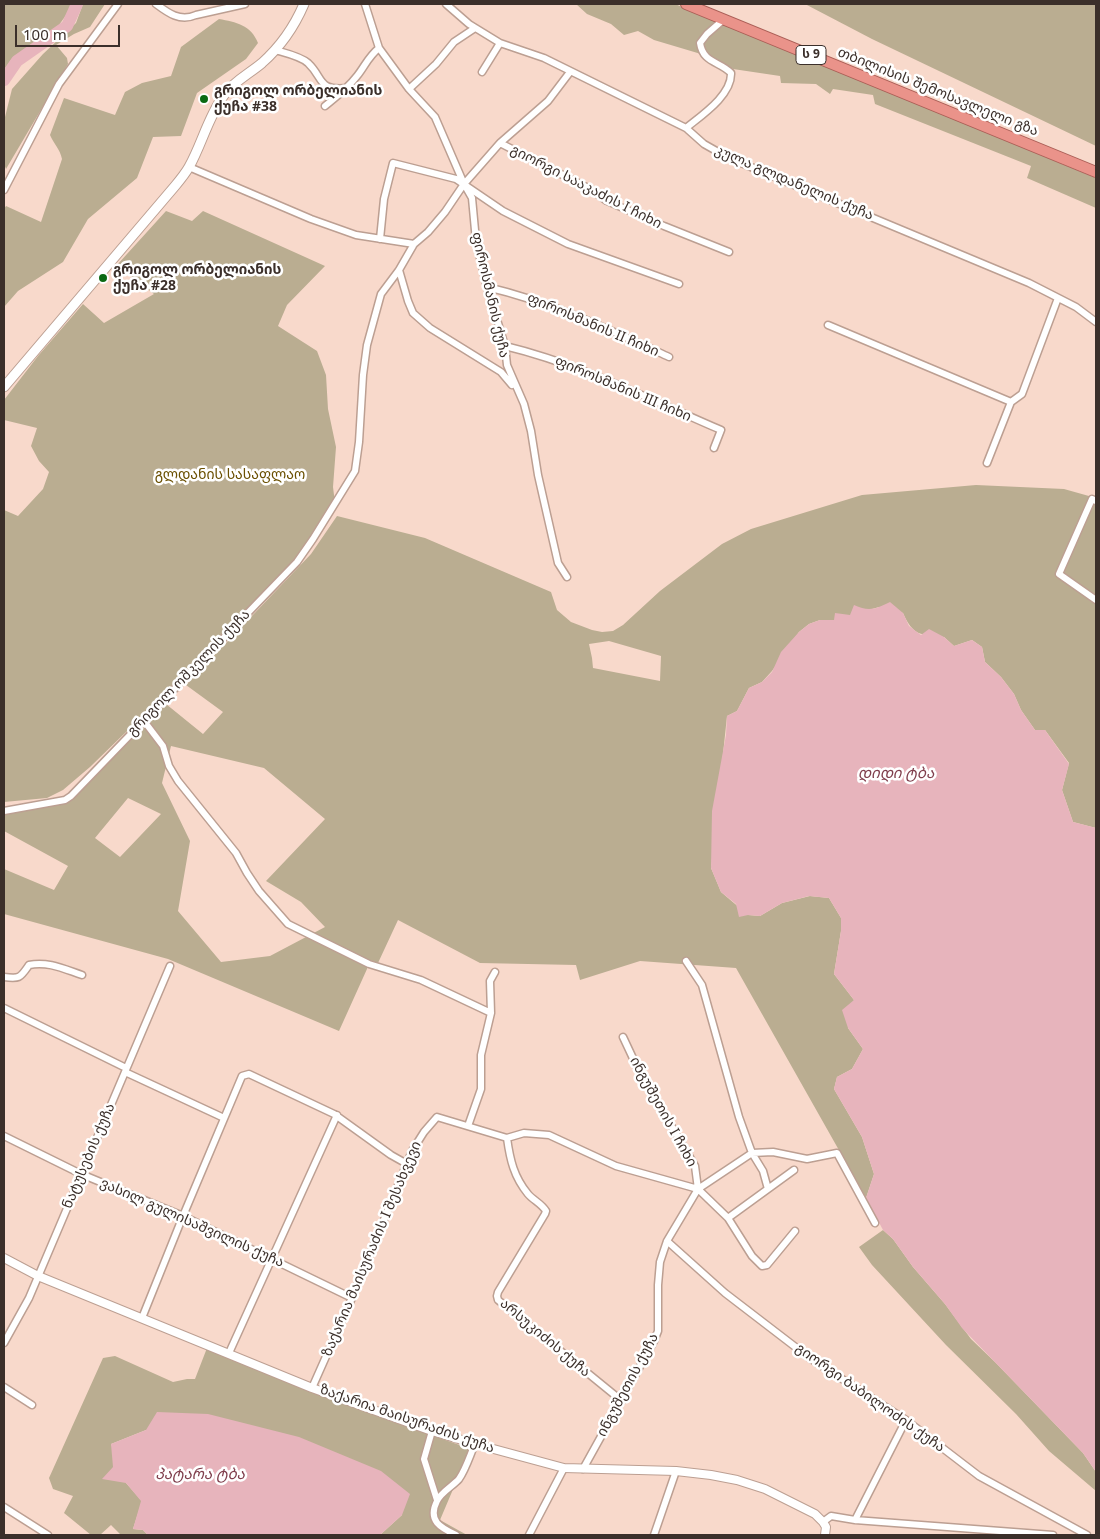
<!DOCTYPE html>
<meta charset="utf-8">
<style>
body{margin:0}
#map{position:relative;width:1100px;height:1539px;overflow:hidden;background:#f8d9cb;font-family:"Noto Sans",sans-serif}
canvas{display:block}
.frame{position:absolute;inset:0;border:5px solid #3b2f2a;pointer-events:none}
.scale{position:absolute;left:15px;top:25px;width:105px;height:22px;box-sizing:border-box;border:2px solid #3b2f2a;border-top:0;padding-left:6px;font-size:15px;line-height:18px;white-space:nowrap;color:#3b2f2a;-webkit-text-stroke:4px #fff;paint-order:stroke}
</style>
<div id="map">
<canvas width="1100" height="1539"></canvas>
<div class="frame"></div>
<div class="scale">100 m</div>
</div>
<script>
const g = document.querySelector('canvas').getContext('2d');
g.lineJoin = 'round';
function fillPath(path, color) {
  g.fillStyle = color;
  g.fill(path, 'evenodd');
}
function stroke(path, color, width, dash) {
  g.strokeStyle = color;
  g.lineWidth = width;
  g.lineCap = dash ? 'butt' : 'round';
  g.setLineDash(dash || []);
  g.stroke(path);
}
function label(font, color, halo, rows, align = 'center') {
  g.font = font + ' "Noto Sans","Noto Sans Georgian",sans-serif';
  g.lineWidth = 5;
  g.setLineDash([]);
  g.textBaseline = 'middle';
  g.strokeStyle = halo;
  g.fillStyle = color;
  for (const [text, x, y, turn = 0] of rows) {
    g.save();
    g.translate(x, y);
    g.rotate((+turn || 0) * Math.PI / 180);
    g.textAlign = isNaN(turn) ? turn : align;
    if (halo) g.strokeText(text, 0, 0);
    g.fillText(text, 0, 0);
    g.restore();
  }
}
const green = new Path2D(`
 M4 4H74L59 25 11 60 4 70Z
 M83 4H105L90 27 74 34 56 45 67 58 68 64 6 169 4 164V121L12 89 43 54 76 23Z
 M576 4H675L1096 178V208L1027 178 1031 166 875 104 873 95 833 89 830 94 816 84 781 83 780 76 733 69 711 57 654 40 638 31 624 35 611 24 587 14Z
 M805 4H1096V146L872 39Z
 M219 19C236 22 251 25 258 43L246 59 197 93 181 136 153 137 137 178 88 219 63 262 18 291 4 307V209L6 206 41 222 62 159C60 149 54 144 50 135L64 98 115 115 125 92 142 83 171 76 181 47Z
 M166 211 192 221 203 211 325 266 287 305 278 326 317 351 326 375 328 409 336 447 333 487 335 503 299 554 268 588 157 702 90 767 63 790 47 798 4 802V510L18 516 43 489 49 472 39 461 31 446 37 428 4 420V400L38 356 83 304 104 323 154 294 117 265Z
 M976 485 1064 489 1096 498V828L1073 822 1062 790 1069 763 1045 730H1035L1021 710 1014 694 1001 677 985 662 982 647 972 640 954 646 944 637C921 635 913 636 903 613L879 607 834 620H820L809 624 799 632 772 671 762 682 749 688 737 711 727 716 711 868 721 892 748 915 760 916 782 903 810 896 829 898 841 918V931L834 974 854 1000 848 1028 863 1049 852 1069 837 1077 834 1089 862 1137 874 1174 866 1198 736 968 640 961 580 980 576 965 480 963 398 920 378 963 367 959V969L339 1031 168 959 4 914V869L54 890 68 866 4 831V814L65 803 82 788 166 704 203 734 223 712 186 685 311 554 337 516 425 538 551 592 557 610 571 622 592 630 602 632 613 631 623 625 660 591 722 544 751 529 862 495ZM609 641 661 656 660 681 593 668 592 658 589 644ZM171 746 264 768 325 819 266 881 301 902 325 927 270 956 221 962 178 911 190 841 162 783ZM128 798 161 814 120 857 95 838Z
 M883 1230 893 1239 913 1267 945 1304 971 1339 995 1362 1083 1453 1096 1472V1491L1049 1451 1016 1414 946 1345 872 1265 859 1247Z
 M207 1348 385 1419 471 1449 468 1454 440 1520 467 1535H380L402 1515 146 1430 111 1444 126 1483 142 1501 133 1529 143 1530 148 1535H121L111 1525 100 1535H91L64 1513 73 1496 53 1489 49 1478 103 1358 115 1356 173 1382 187 1379H195Z`);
const water = new Path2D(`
 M890 602 903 613 909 626 921 635 929 629 944 637 954 646 972 640 982 647 985 662 1001 677 1014 694 1021 710 1035 730H1045L1069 764 1062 790 1073 822 1096 828V1472L1083 1453 962 1328 945 1304 913 1267 893 1239 883 1230 866 1198 874 1174 862 1137 834 1089 837 1077 852 1069 863 1049 848 1028 842 1010 854 1000 834 974 841 931V918L829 898 809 896 782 903 760 916 748 915 739 917 736 904 721 892 711 868 712 811 726 735 727 716 737 711 749 688 762 682 772 672 781 652 799 632 809 624 820 620H834L835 613 850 615 854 605C869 612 876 609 890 602Z
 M157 1412 208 1414 299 1437 381 1471 410 1494 402 1515 380 1535H148L143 1530 133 1529 141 1501 126 1483 102 1479 113 1467 111 1444 146 1430Z`);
const river = new Path2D(`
 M4 80 17 61 67 26 77 4`);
const minor = new Path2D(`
 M156 4C168 13 180 22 196 15L245 4
 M365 4 379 48 409 89 435 117 464 184 472 198 476 241 487 287 505 346 507 365 524 404 531 431 538 475 558 563 567 577
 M446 4 469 24 500 43 544 58 686 128 704 144 727 157 1029 283 1076 307 1096 322
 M275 50C285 53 300 56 308 63 324 78 317 91 347 88
 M482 72 500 43
 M409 89 436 64 454 42 475 28
 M325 106C336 97 348 88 357 76 365 66 368 57 379 48
 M686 128C702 115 732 95 731 73 719 61 703 63 700 43L707 34 723 20
 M500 143 592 190 607 201 664 226 729 252
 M189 167 311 219 356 235 414 244
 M4 190 59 84 118 4
 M380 239 384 199 393 163 456 179 503 211 568 244 679 284
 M399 270 408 301 413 313 430 328 501 372 512 385
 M487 287C551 302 610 330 669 357
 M828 325 1011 402
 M505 346C580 364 651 400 721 430L714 448
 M987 463 1011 402 1022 394 1058 298
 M1096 501 1092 499 1059 574 1096 600
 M144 721 163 746 169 766 178 781 236 853 247 873 259 891 288 924 369 964 421 980 491 1013
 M4 811 65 800 71 796 297 562 313 539 355 471 359 442 363 375 367 345 381 294 399 270 414 244 428 232 445 212 464 184 500 143 548 101 570 72
 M686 961 702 985 739 1117 752 1153 763 1171 768 1189
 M4 977C20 979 20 978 29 965 48 961 64 969 82 975
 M4 1008 126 1068
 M623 1037 638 1069 695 1166 698 1189
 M125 1072 224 1118
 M468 1126 481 1089V1055L491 1013 490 981 495 972
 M4 1136 81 1174 183 1216 352 1298
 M507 1138C510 1160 514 1177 528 1194 533 1200 542 1204 546 1211L545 1214 498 1292 497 1296 498 1300 622 1401
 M728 1218 794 1170
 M667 1241 725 1293 811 1359 906 1420 979 1476 1087 1535
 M142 1318 183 1216 242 1076 249 1074 334 1114 391 1155 407 1164
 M4 1343 29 1298 170 966
 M229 1353 337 1115
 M4 1387 32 1405
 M312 1388 352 1298 412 1151 424 1132 437 1117 507 1138 524 1133 549 1135 616 1166 698 1189 728 1218 752 1256 762 1266 767 1265 795 1231
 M432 1431 424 1459 437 1500
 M583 1469 654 1341 658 1331V1285L660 1262 667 1241 698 1189 752 1153 773 1152 807 1159 837 1153 875 1223
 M4 1507 48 1535
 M855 1520 906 1420
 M823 1522 831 1516 855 1520 1053 1535
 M456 1535C441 1528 427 1521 437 1501 441 1492 453 1486 459 1479 466 1469 470 1455 475 1444
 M529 1535 564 1468
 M654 1535 676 1471`);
const tertiary = new Path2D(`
 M4 1258 38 1276 312 1388 432 1431 475 1444 564 1468 676 1471 711 1475 737 1480 765 1489 815 1514 823 1522 826 1527 825 1535`);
const secondary = new Path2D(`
 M4 387 175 186C180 180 185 174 189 167 202 144 208 117 224 95 234 81 249 74 262 63 280 47 295 25 304 4`);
const trunk = new Path2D(`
 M686 4 1096 172`);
const markers = [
 [204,99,5,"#0b6913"],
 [103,278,5,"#0b6913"]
];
const shields = [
 [811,55,30]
];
const shieldNames = [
 ["ს 9",811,55]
];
const poiNames = [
 ["გრიგოლ ორბელიანის",214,91],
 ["ქუჩა #38",214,107],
 ["გრიგოლ ორბელიანის",113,270],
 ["ქუჩა #28",113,286]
];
const streetNames = [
 ["თბილისის შემოსავლელი გზა",938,92,22],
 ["კულა გლდანელის ქუჩა",794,183,23],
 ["გიორგი სააკაძის I ჩიხი",586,187,27],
 ["ფიროსმანის ქუჩა",490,295,77],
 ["ფიროსმანის II ჩიხი",593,325,23],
 ["ფიროსმანის III ჩიხი",623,389,23],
 ["გრიგოლ ოშკელის ქუჩა",189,673,-46],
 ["ინგუშეთის I ჩიხი",663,1112,61],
 ["ნატუსების ქუჩა",89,1156,-67],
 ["ვასილ გულისაშვილის ქუჩა",192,1223,24],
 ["ზაქარია მაისურაძის I შესახვევი",372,1249,-67],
 ["არსუკიძის ქუჩა",545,1338,40],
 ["ინგუშეთის ქუჩა",628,1385,-62],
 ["გიორგი ბაბილოძის ქუჩა",870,1398,35],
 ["ზაქარია მაისურაძის ქუჩა",407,1419,19]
];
const parkNames = [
 ["გლდანის სასაფლაო",230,475]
];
const waterNames = [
 ["დიდი ტბა",896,774],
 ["პატარა ტბა",200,1475]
];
fillPath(green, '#baad91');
fillPath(water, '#e7b4bc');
stroke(river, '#e7b4bc', 12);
stroke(minor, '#bc9f92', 9);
stroke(tertiary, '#bc9f92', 10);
stroke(secondary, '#bc9f92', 11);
stroke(trunk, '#aa5e56', 12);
stroke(minor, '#fff', 6);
stroke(tertiary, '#fff', 8);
stroke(secondary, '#fff', 9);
stroke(trunk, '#ea938a', 10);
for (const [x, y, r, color] of markers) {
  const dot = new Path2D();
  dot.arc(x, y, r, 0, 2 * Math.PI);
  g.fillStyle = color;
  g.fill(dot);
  stroke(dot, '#fff', 2);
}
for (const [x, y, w] of shields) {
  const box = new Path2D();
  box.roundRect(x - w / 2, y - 9.5, w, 19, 4);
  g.fillStyle = '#fff';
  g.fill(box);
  stroke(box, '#3b2f2a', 1);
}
label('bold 12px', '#3b2f2a', null, shieldNames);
label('bold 14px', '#3b2f2a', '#fff', poiNames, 'left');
label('14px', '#3b2f2a', '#fff', streetNames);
label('14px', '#6b5002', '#fff', parkNames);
label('italic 15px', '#803f4d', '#fff', waterNames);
</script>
